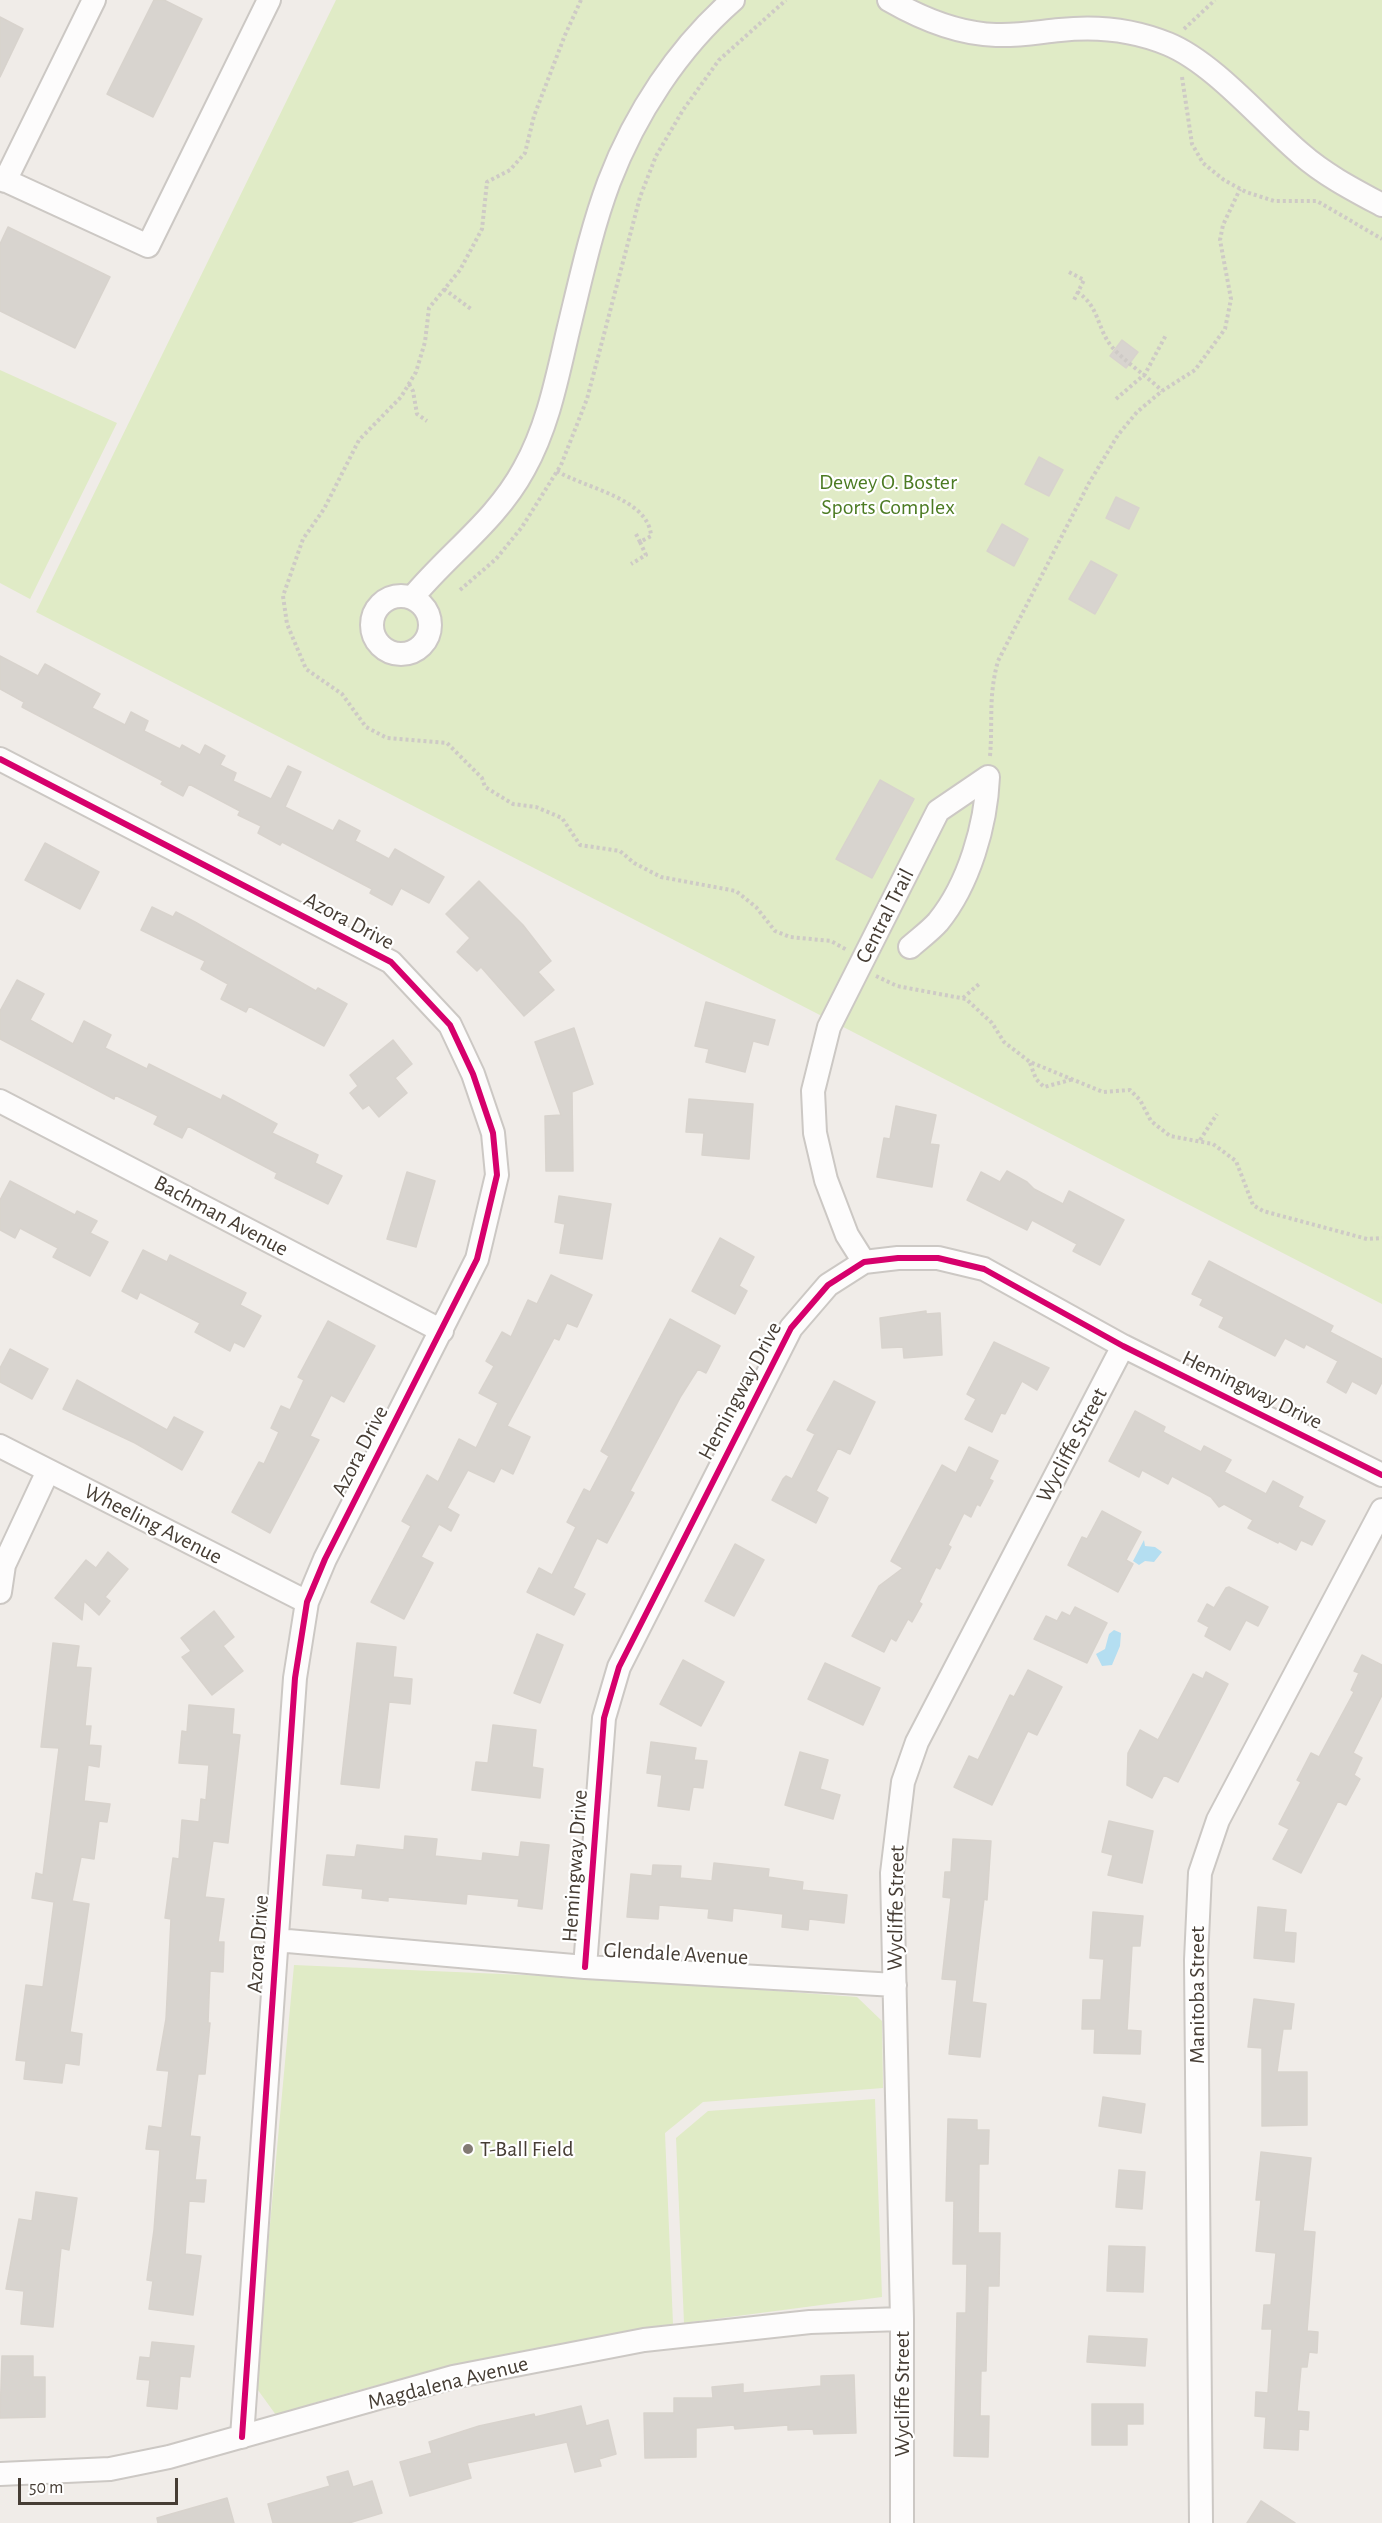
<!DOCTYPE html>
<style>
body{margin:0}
#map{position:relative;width:1382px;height:2523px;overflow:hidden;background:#f0ece8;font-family:"Alegreya Sans",sans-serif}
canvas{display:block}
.scale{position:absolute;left:18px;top:2478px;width:160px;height:27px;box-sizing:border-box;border:3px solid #463d34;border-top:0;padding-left:8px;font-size:18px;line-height:21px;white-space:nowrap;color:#463d34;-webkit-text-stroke:4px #fff;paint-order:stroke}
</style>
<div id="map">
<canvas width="1382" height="2523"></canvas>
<div class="scale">50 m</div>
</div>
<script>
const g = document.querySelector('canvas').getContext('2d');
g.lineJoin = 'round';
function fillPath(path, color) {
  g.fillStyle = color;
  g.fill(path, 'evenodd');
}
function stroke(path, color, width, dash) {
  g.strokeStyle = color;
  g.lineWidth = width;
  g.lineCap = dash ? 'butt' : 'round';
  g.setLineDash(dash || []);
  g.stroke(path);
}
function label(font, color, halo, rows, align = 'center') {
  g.font = font + ' "Alegreya Sans",sans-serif';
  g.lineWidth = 4.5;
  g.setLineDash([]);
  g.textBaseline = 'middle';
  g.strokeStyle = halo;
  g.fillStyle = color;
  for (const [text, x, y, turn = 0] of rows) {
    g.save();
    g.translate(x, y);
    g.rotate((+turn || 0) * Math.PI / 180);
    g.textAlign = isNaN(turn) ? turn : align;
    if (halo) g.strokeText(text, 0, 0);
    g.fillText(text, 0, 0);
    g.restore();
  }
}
const green = new Path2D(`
 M336 0H1382V1304L36 612Z
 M0 370 117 423 30 599 0 583Z
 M294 1965 617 1979 857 1997 882 2021 883 2088 703 2102 665 2133 673 2324C539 2348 406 2372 276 2415L255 2386Z
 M875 2099 882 2297 684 2323 676 2138 708 2111Z`);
const water = new Path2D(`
 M1144 1540 1145 1546 1155 1547 1162 1552 1154 1562 1145 1561 1139 1565 1133 1561Z
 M1114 1630 1121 1633 1120 1646 1112 1665 1102 1666 1096 1654 1105 1649 1109 1634Z`);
const building = new Path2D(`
 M154 0H164L202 19 153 117 107 94Z
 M0 17 23 29 0 77Z
 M8 227 110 277 75 348 0 311V244Z
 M1122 340 1138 352 1126 368 1110 356Z
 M1039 457 1063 470 1049 496 1025 484Z
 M1116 497 1139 508 1129 529 1106 518Z
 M1002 524 1028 539 1014 566 987 551Z
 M1091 561 1117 575 1095 614 1069 599Z
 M0 656 38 676 45 664 100 694 92 708 125 725 131 712 148 721 144 731 180 749 182 745 200 755 205 745 225 756 220 765 236 773 233 781 271 799 288 766 301 772 285 807 333 831 339 820 360 831 355 841 389 859 395 849 444 877 429 903 401 888 392 905 370 893 372 889 282 842 280 845 258 833 261 826 238 815 240 811 189 784 183 796 161 784 163 781 22 707 24 702 0 689Z
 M880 780 914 799 872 878 836 859Z
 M45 843 99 872 80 909 25 880Z
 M479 881 523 925 551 961 538 972 554 990 524 1016 481 967 477 971 457 952 470 938 446 914Z
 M152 907 173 917 176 912 195 922 316 991 318 988 347 1004 324 1046 249 1006 246 1012 221 999 228 984 201 969 205 961 141 930Z
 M17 980 44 994 30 1020 73 1044 84 1021 111 1035 105 1048 147 1069 149 1064 221 1100 223 1095 277 1124 272 1133 318 1155 315 1163 342 1176 328 1204 275 1178 277 1173 188 1126 182 1138 154 1124 158 1116 115 1095 114 1099 0 1039V1011Z
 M706 1002 775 1020 768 1045 753 1041 745 1072 706 1062 709 1049 695 1046Z
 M574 1028 593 1084 572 1092 573 1171H546L545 1116 561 1115 535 1042Z
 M393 1040 412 1064 395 1078 407 1093 379 1117 369 1105 363 1109 350 1093 358 1086 350 1075Z
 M689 1099 753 1104 749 1159 702 1155 704 1133 686 1132Z
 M896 1106 936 1115 930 1144 939 1145 932 1187 877 1177 884 1138 890 1139Z
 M1007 1171 1027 1182 1034 1189 1063 1204 1069 1191 1124 1220 1100 1265 1073 1251 1077 1244 1032 1220 1027 1230 967 1200 981 1172 1000 1182Z
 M407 1172 435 1181 416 1247 387 1239Z
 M10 1181 75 1215 77 1211 97 1221 90 1233 108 1242 90 1276 53 1257 58 1248 20 1228 15 1238 0 1230V1200Z
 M559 1196 611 1204 602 1259 560 1253 565 1224 555 1222Z
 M720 1238 754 1257 739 1286 747 1291 735 1314 692 1291Z
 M143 1250 167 1262 170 1255 246 1293 240 1305 261 1316 244 1347 234 1342 230 1351 195 1332 200 1323 140 1292 137 1299 122 1291Z
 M1209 1261 1333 1326 1330 1332 1382 1359V1382L1376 1394 1352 1381 1346 1393 1327 1382 1338 1361 1306 1344 1304 1348 1285 1338 1275 1356 1219 1327 1224 1317 1200 1305 1203 1299 1192 1294Z
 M551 1275 592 1295 577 1327 567 1323 559 1340 554 1338 507 1426 530 1437 513 1474 501 1468 494 1482 468 1470 447 1508 459 1515 451 1531 439 1524 421 1557 433 1563 404 1619 371 1602 411 1526 402 1521 427 1475 438 1482 459 1439 476 1448 498 1403 479 1393 494 1366 486 1361 502 1332 511 1337 528 1300 537 1304Z
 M926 1311V1314L940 1313 942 1355 904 1358 903 1347 882 1348 880 1318Z
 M670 1319 720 1346 706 1373 698 1369 681 1396 630 1491 634 1493 607 1543 597 1538 573 1588 585 1594 574 1615 527 1592 539 1568 552 1575 576 1527 567 1522 584 1489 590 1492 609 1456 601 1451Z
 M328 1321 375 1346 344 1402 331 1395 310 1436 319 1440 270 1533 232 1512 259 1462 264 1464 279 1432 271 1428 281 1406 290 1410 304 1380 298 1377Z
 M994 1342 1049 1368 1037 1390 1022 1381 1005 1414 1001 1413 992 1432 965 1419 976 1399 967 1394Z
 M10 1349 48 1369 32 1399 0 1382V1368Z
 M77 1380 167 1430 174 1417 203 1432 182 1470 135 1443 63 1409Z
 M834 1381 875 1402 850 1454 838 1448 816 1491 828 1498 816 1523 772 1500 783 1479 786 1476 792 1479 815 1434 807 1430Z
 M1135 1411 1165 1427 1163 1432 1201 1452 1204 1446 1231 1460 1224 1472 1266 1494 1273 1481 1303 1497 1298 1507 1325 1521 1312 1545 1301 1540 1296 1550 1279 1541 1278 1543 1248 1528 1253 1520 1224 1504 1219 1507 1211 1497 1172 1476 1168 1484 1142 1470 1139 1477 1109 1461Z
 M969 1447 998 1461 989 1479 993 1481 980 1506 977 1504 971 1517 964 1513 948 1545 951 1547 940 1569 936 1567 919 1602 922 1604 912 1622 908 1619 896 1641 891 1638 884 1652 852 1636 879 1586 903 1568 891 1561 942 1465 956 1473Z
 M1102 1511 1141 1532 1126 1560 1133 1564 1118 1592 1068 1565 1082 1537 1087 1539Z
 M735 1544 764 1560 734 1616 705 1601Z
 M108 1552 128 1569 105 1597 110 1601 99 1615 84 1601 82 1620 55 1598 86 1560 96 1568Z
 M1229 1587 1268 1607 1258 1626 1246 1620 1230 1650 1205 1636 1209 1627 1198 1621 1207 1604 1214 1608 1226 1588Z
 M1075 1607 1107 1623 1087 1663 1034 1639 1046 1616 1057 1621 1062 1612 1070 1616Z
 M214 1611 234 1637 223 1646 243 1671 212 1695 182 1657 191 1651 181 1638Z
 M537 1634 563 1645 540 1703 514 1693Z
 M53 1643 79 1646 76 1667 91 1668 85 1726H91L89 1745 101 1746 99 1767 88 1765 84 1801 110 1804 107 1822 99 1821 94 1859 81 1857 72 1901 89 1904 70 2032 82 2034 79 2065 65 2063 62 2083 24 2079 26 2061 16 2060 26 1985 43 1987 54 1902 32 1898 36 1873 43 1875 59 1748 41 1747Z
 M357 1643 396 1647 393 1677 412 1679 410 1704 389 1702 379 1788 341 1784Z
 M1362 1655 1382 1665V1695L1353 1753 1362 1758 1354 1775 1360 1779 1346 1805 1338 1801 1301 1873 1273 1859 1289 1829 1279 1824 1301 1782 1297 1780 1311 1753 1319 1757 1354 1692 1351 1690 1359 1673 1354 1671Z
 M683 1660 724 1682 701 1726 660 1704Z
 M825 1663 880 1688 863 1725 808 1699Z
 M1028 1670 1062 1687 1037 1735 1028 1731 992 1805 954 1787 969 1756 978 1760 1010 1695 1014 1697Z
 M1206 1672 1228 1684 1178 1782 1164 1775 1152 1798 1127 1785 1128 1753 1140 1730 1158 1740 1193 1674 1203 1679Z
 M189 1705 234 1709 232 1734 240 1735 228 1843 213 1841 205 1897 224 1899 218 1942H224L223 1972 210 1971 208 2023H210L205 2074H198L190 2136 200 2137 195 2180H206L204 2202 189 2201 185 2254 201 2256 193 2315 149 2309 153 2281 147 2280 154 2230 160 2150 146 2149 149 2126 162 2128 169 2071 157 2070 166 2019 171 1919 165 1918 173 1858 179 1859 182 1820 199 1822 201 1799 206 1800 209 1765 179 1763 182 1731 187 1732Z
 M493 1725 536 1730 532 1767 543 1769 540 1798 472 1790 476 1762 488 1763Z
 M651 1742 696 1748 694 1760 707 1761 703 1788 693 1787 689 1810 658 1806 662 1775 647 1773Z
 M800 1752 828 1760 820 1789 840 1795 833 1819 785 1805Z
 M1109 1821 1153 1831 1142 1883 1108 1875 1113 1855 1102 1852Z
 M405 1836 437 1839 435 1856 482 1861 483 1853 519 1857 521 1842 549 1845 542 1909 518 1906 519 1899 467 1894 466 1904 388 1897V1901L362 1898 363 1889 323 1885 327 1855 355 1857 357 1845 404 1850Z
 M953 1839 991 1841 987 1900 984 1899 972 2002 986 2004 980 2057 949 2054 957 1980 942 1979 951 1898 943 1897 945 1872H951Z
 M714 1863 769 1869 768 1877 803 1882 802 1890 847 1895 844 1923 809 1919 808 1930 782 1927 783 1914 733 1908 732 1921 708 1918 709 1909 659 1905 658 1919 627 1917 631 1874 652 1876 653 1865 681 1866 680 1878 712 1881Z
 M1258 1907 1286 1910 1284 1932 1296 1933 1294 1962 1254 1958Z
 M1093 1912 1143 1916 1140 1946H1132L1127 2030 1141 2031 1140 2054 1094 2053 1095 2029H1082L1083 2000H1101L1104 1959 1090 1958Z
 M1254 1999 1294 2004 1291 2029H1283L1277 2072H1307V2125L1262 2126V2048L1248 2047Z
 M1103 2097 1145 2104 1141 2133 1099 2126Z
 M948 2119 977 2120V2130H989L988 2164H979L978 2233H1000L999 2286H988L986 2371H981L980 2416H989L988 2457 954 2456 957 2313H966L967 2264H953L954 2201H946Z
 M1261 2152 1311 2158 1303 2231 1315 2232 1307 2331 1318 2332 1317 2353 1309 2352 1307 2367H1301L1297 2411 1309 2412 1308 2430 1299 2429 1298 2450 1264 2448 1266 2417 1255 2416 1256 2392 1268 2393 1272 2329H1262L1264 2305H1271L1276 2253 1256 2251 1261 2200H1256Z
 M1119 2170 1145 2172 1142 2209 1116 2207Z
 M36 2192 77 2198 69 2250 61 2248 53 2327 21 2324 24 2291 6 2289 19 2219 32 2221Z
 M1109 2246 1145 2247 1143 2292 1107 2291Z
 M1089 2336 1147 2339 1145 2366 1087 2362Z
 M152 2342 194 2346 190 2377 180 2376 177 2409 147 2406 150 2380 137 2379 140 2357 150 2358Z
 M2 2356H33V2377H45V2417L0 2418Z
 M854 2375 856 2433 814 2434 813 2429 788 2430V2425L735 2429 734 2425 696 2428V2457L645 2458 644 2413H674V2398H713L712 2387 743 2384V2393L821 2386V2376Z
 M1092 2404H1143V2424H1127V2445H1092Z
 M581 2406 586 2426 608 2420 616 2454 599 2459 601 2466 575 2472 567 2442 467 2463 471 2478 410 2496 400 2462 432 2453 429 2442 479 2426 534 2414 535 2417Z
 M348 2471 353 2487 372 2481 382 2513 349 2523H273L268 2504 330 2486 327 2477Z
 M227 2498 234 2523H158L157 2518Z
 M1261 2501 1295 2523H1247Z`);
const path = new Path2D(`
 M581 0 565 35 534 116 525 153 510 170 487 182 482 229 460 270 429 308 425 342 416 372 401 397 359 440 324 509 303 539 283 596 287 624 306 669 342 694 366 727 387 738 447 743 482 778 485 787 513 804 536 807 562 818 580 845 620 851 634 863 661 877 736 891 756 907 775 931 790 937 831 941 847 950
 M1184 29 1215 0
 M1182 77 1192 144 1203 163 1224 180 1246 192 1274 201H1317L1382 239
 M1069 272 1084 280 1074 300
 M444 289 471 309
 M1077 292C1099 305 1097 329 1112 347 1125 362 1147 376 1162 391
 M409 384 413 391 417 414 427 421
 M1116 399 1145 374 1166 335
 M557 471C584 488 649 498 651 536L640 542 646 555 631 564
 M636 534 640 542
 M460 590 496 559 522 527 561 465 587 399 640 197 656 156 683 110 719 60 786 0
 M990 756C993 720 988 697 998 661L1089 483 1118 435 1137 412 1162 391 1195 370 1225 329 1231 299 1220 240 1223 225 1240 189
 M876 976 897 986 966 999 992 1023 1004 1042 1030 1062 1103 1092 1130 1090 1140 1100 1151 1121 1170 1136 1213 1144 1236 1161 1253 1205 1263 1211 1367 1239 1382 1238
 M963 998 979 984
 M1030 1063 1036 1079 1044 1087 1074 1079
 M1200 1140 1217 1114`);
const minor = new Path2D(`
 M889 0C922 19 958 34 996 35 1018 36 1039 32 1060 30 1096 26 1134 30 1168 44 1214 63 1262 121 1301 154 1325 175 1354 190 1382 205
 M0 178 148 246 269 0
 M5 181 94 0
 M372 625a29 29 0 1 1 58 0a29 29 0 1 1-58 0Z
 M412 598C448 554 496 521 524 469 548 426 557 378 568 331 580 282 591 230 609 182 635 114 678 48 733 0
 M0 759 391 962 450 1025 473 1074 493 1133 497 1175 477 1259 325 1559 307 1602 295 1678 242 2437
 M0 1101 442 1331
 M864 1262 847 1235 826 1180 815 1133 813 1091 829 1027 938 811 988 777C986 825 969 884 938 922 930 931 919 939 910 947
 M0 1446 307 1602
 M0 1592 4 1565 48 1471
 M276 1940 585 1967 895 1985
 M585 1967 604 1718 619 1667 791 1328 828 1285 864 1262 898 1258H938L984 1269 1123 1346 1382 1475
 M0 2474 110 2469 169 2457 453 2377 644 2340 810 2322 902 2319
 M902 2523V2319L892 1873 903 1782 917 1742 1123 1346
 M1201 2523 1196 1960 1200 1873 1218 1820 1382 1510`);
const cycleway = new Path2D(`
 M0 759 391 962 450 1025 473 1074 493 1133 497 1175 477 1259 325 1559 307 1602 295 1678 242 2437
 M585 1967 604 1718 619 1667 791 1328 828 1285 864 1262 898 1258H938L984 1269 1123 1346 1382 1475`);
const markers = [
 [468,2149,6,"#827a73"]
];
const parkNames = [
 ["Dewey O. Boster",888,482],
 ["Sports Complex",888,507]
];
const streetNames = [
 ["Central Trail",885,916,-63],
 ["Azora Drive",349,921,28],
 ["Bachman Avenue",221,1216,28],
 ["Hemingway Drive",1252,1390,26],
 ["Hemingway Drive",740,1391,-62],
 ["Wycliffe Street",1072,1445,-62],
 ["Azora Drive",360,1451,-63],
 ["Wheeling Avenue",153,1524,27],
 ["Hemingway Drive",575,1866,-86],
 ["Wycliffe Street",896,1908,-89],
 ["Azora Drive",258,1944,-86],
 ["Glendale Avenue",676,1954,3],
 ["Manitoba Street",1197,1995,-90],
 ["Magdalena Avenue",448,2383,-14],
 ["Wycliffe Street",902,2394,-90]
];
const poiNames = [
 ["T-Ball Field",480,2149]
];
fillPath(green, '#e0ebc6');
fillPath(water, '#b4def1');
fillPath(building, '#d8d4cf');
stroke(building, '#d8d3cd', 1.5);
stroke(minor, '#ccc8c4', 26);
stroke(path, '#cecac6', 4, [3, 3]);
stroke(minor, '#fdfcfc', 22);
stroke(cycleway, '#d6006c', 6);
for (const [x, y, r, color] of markers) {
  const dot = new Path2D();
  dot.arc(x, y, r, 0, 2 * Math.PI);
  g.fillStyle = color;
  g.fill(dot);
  stroke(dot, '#fff', 2);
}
label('22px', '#4c7b23', '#fff', parkNames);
label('22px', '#463d34', '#fff', streetNames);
label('22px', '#463d34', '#fff', poiNames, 'left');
</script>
